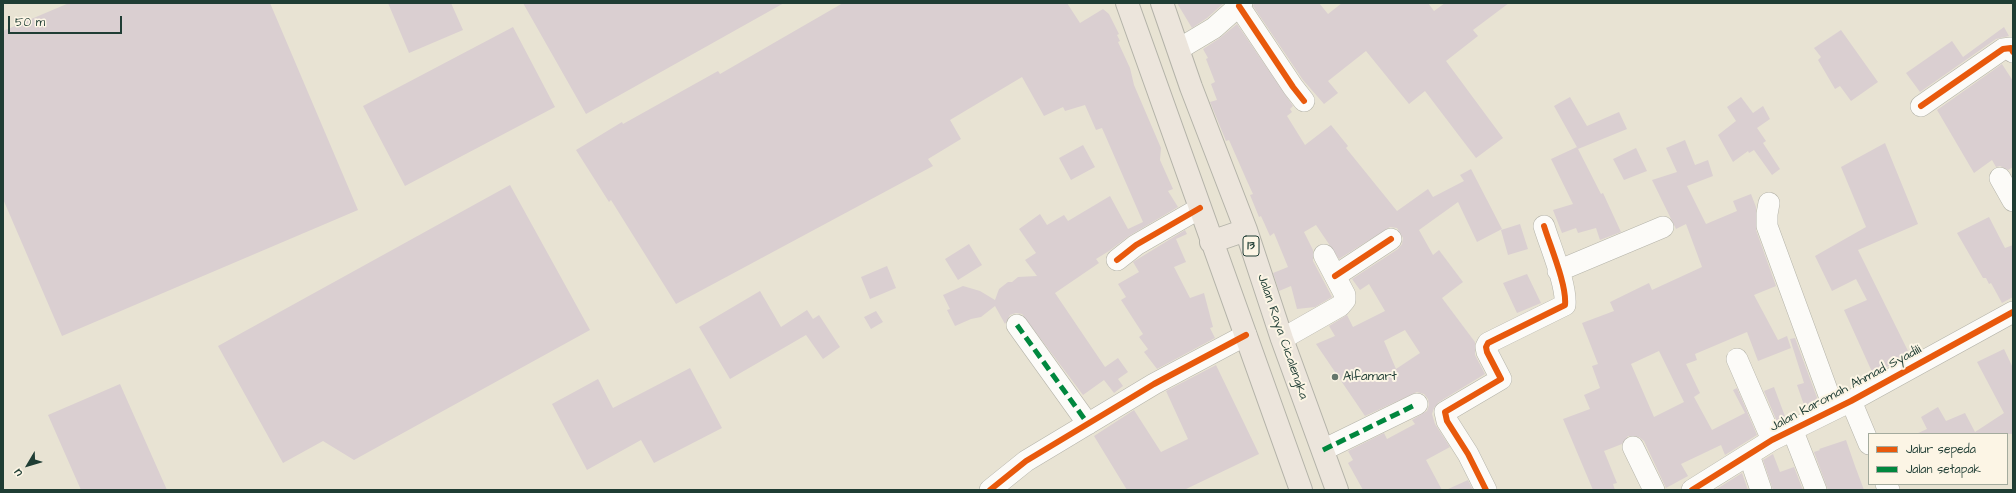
<!DOCTYPE html>
<style>
body{margin:0}
#map{position:relative;width:2016px;height:493px;overflow:hidden;background:#e8e3d3;font-family:"Architects Daughter",sans-serif}
canvas{display:block}
.frame{position:absolute;inset:0;border:4px solid #1f3d34;pointer-events:none}
.legend{position:absolute;left:1868px;top:433px;width:140px;height:52px;box-sizing:border-box;background:#fcf5e5;border:1px solid #a4ab9e;margin:0;padding:5px 7px;list-style:none;font-size:12px;color:#1f3d34}
.legend li{display:flex;align-items:center;gap:8px;height:20px}
.legend b{width:20px;border:1px solid #a4ab9e}
.north{position:absolute;left:8px;top:445px;width:40px;height:40px;-webkit-text-stroke:3px #fcf5e5;paint-order:stroke;rotate:232deg;font-size:11px;font-weight:700;line-height:16px;text-align:center;color:#1f3d34}
.north::after{content:'';display:block;margin:auto;width:14px;height:18px;background:#1f3d34;clip-path:polygon(50% 0,100% 100%,50% 72%,0 100%)}
.scale{position:absolute;left:8px;top:16px;width:114px;height:18px;box-sizing:border-box;border:2px solid #1f3d34;border-top:0;padding-left:5px;font-size:12px;line-height:14px;white-space:nowrap;color:#1f3d34;-webkit-text-stroke:3px #fcf5e5;paint-order:stroke}
</style>
<div id="map">
<canvas width="2016" height="493"></canvas>
<div class="frame"></div>
<ul class="legend">
<li><b style="height:5px;background:#e8590c"></b>Jalur sepeda</li>
<li><b style="height:5px;background:#00873e"></b>Jalan setapak</li>
</ul>
<div class="north">U</div>
<div class="scale">50 m</div>
</div>
<script>
const g = document.querySelector('canvas').getContext('2d');
g.lineJoin = 'round';
function fillPath(path, color) {
  g.fillStyle = color;
  g.fill(path, 'evenodd');
}
function stroke(path, color, width, dash) {
  g.strokeStyle = color;
  g.lineWidth = width;
  g.lineCap = dash ? 'butt' : 'round';
  g.setLineDash(dash || []);
  g.stroke(path);
}
function label(font, color, halo, rows, align = 'center') {
  g.font = font + ' "Architects Daughter",sans-serif';
  g.lineWidth = 4;
  g.setLineDash([]);
  g.textBaseline = 'middle';
  g.strokeStyle = halo;
  g.fillStyle = color;
  for (const [text, x, y, turn = 0] of rows) {
    g.save();
    g.translate(x, y);
    g.rotate((+turn || 0) * Math.PI / 180);
    g.textAlign = isNaN(turn) ? turn : align;
    if (halo) g.strokeText(text, 0, 0);
    g.fillText(text, 0, 0);
    g.restore();
  }
}
const building = new Path2D(`
 M69 3H270L358 210 62 336 3 199V31Z
 M388 3H451L463 30 409 53Z
 M523 3H784L586 114Z
 M843 3H1067L1080 23 1103 9 1109 14 1119 34 1117 35 1120 41 1118 42 1130 68 1134 85 1161 148 1160 160 1173 189 1168 191 1178 207 1129 236 1109 251 1096 259 1099 263 1055 293 1105 367 1118 358 1128 372 1118 379 1123 386 1114 393 1104 380 1083 395 1022 314 1016 313 1010 315 1005 324 995 306 981 317 971 319 955 326 947 310 950 309 943 295 963 286 980 291 995 300 999 289 1008 282H1012L1018 277 1037 276 1025 260 1036 253 1019 229 1040 214 1047 225 1064 215 1068 221 1110 196 1128 229 1143 222 1102 128 1096 130 1085 105 1065 111 1063 107 1044 116 1022 77 950 120 961 139 928 159 933 166 676 304 611 200 609 202 576 150 622 122 623 124 718 71 720 74Z
 M1177 3H1224L1207 18 1192 28Z
 M1254 3H1319L1328 14 1342 3H1428L1434 11 1445 3H1509L1473 30 1478 36 1446 61 1503 138 1476 158 1425 91 1409 104 1366 51 1328 81 1338 93 1324 104 1303 80 1253 6Z
 M1237 24 1293 106 1290 109 1292 112 1287 116 1305 145 1331 125 1348 146 1346 148 1397 211 1428 189 1433 197 1464 181 1460 175 1471 169 1502 229 1477 242 1458 202 1419 230 1433 255 1439 250 1463 282 1442 298 1475 342V355L1485 374 1439 402 1434 408 1432 414 1435 424 1450 447 1426 460 1442 490H1363L1348 463 1353 460 1348 451 1384 433 1387 439 1415 424 1412 420 1427 411 1429 405 1428 399 1424 394 1417 392 1365 416 1316 344 1335 336 1329 326 1347 315 1353 327 1385 311 1369 284 1360 290 1352 279 1398 249 1402 244 1403 238 1397 228 1390 227 1339 259 1316 225 1304 232 1313 250V261L1332 297 1315 307 1297 309 1291 286 1279 291 1273 273 1288 267 1274 233 1270 236 1261 216 1259 217 1250 195 1253 194 1247 181 1229 140 1226 141 1210 102 1217 100 1211 84 1215 82 1206 59 1208 58 1203 49 1220 38ZM1405 330 1420 353 1396 369 1384 341Z
 M513 27 555 107 405 186 363 106Z
 M2004 27 2009 36 1996 39 1920 92 1906 73 1952 41 1963 57Z
 M1841 30 1878 82 1851 101 1840 86 1835 89 1818 60 1821 57 1814 48Z
 M2002 64 2013 81V167L2008 170 2000 166 1996 167 1992 160 1974 173 1937 110Z
 M1570 97 1587 126 1619 112 1627 129 1578 149 1554 106Z
 M1741 97 1753 113 1763 106 1770 119 1757 128 1766 141 1763 143 1780 169 1772 175 1754 150 1749 153 1748 151 1733 162 1718 135 1736 121 1727 107Z
 M1685 140 1695 165 1708 160 1713 176 1687 186 1706 224 1737 211 1733 201 1751 194 1756 207V230L1776 286 1754 295 1778 340 1787 336 1791 348 1758 361 1747 332 1695 354 1697 360 1686 364 1700 393 1694 397 1712 430 1745 413 1733 390 1737 388 1757 435 1725 455 1721 445 1681 464 1688 476 1666 488 1644 441 1639 437 1628 436 1622 444 1604 451 1617 483 1613 484 1615 490H1593L1563 419 1590 409 1584 395 1600 388 1592 366 1598 364 1582 323 1614 311 1610 302 1649 283 1652 290 1702 267 1686 224 1676 229 1652 180 1677 172 1666 148ZM1659 351 1684 402 1654 417 1631 364Z
 M1885 143 1918 224 1858 250 1910 355 1873 374 1844 310 1867 300 1856 279 1832 291 1815 256 1866 227 1841 167Z
 M1083 145 1095 167 1071 180 1059 158Z
 M1577 147 1601 194 1603 193 1621 232 1600 240 1596 228 1578 233 1576 228 1562 233 1553 210 1573 204 1551 159Z
 M1636 148 1647 171 1624 180 1613 159Z
 M510 185 590 330 354 460 323 441 283 463 218 346Z
 M1989 217 2005 248 2013 245V297L2002 303 1991 283 1989 284 1986 278H1983L1957 233Z
 M1520 224 1528 249 1508 255 1501 230Z
 M1185 230 1187 234 1176 239 1186 262 1174 267 1190 298 1204 293 1213 327 1210 328 1215 338 1157 369 1144 352 1148 349 1139 337 1143 334 1121 300 1126 297 1118 284 1139 272 1133 262Z
 M969 244 982 265 958 280 945 259Z
 M887 266 896 288 870 299 861 277Z
 M1527 274 1541 303 1517 313 1503 283Z
 M760 291 781 327 807 310 813 319 819 315 840 347 823 359 806 335 730 379 699 327Z
 M876 311 883 322 871 329 864 317Z
 M1795 338 1819 403 1805 408 1797 385 1804 383 1790 339Z
 M2004 349 2013 368V434H1916L1927 429 1921 417 1938 407 1946 421 1965 413 1975 432 2004 413 1977 362Z
 M1216 365 1259 454 1184 490H1127L1094 436 1134 410 1161 452 1188 439 1166 391Z
 M690 368 722 428 654 463 641 440 587 470 552 404 598 379 613 408Z
 M120 384 167 490H81L48 415Z
 M1774 387 1786 419 1778 424 1764 391Z
 M1846 440 1855 466 1864 490H1828L1814 452 1820 450 1819 449Z
 M1773 454 1780 472 1794 467 1803 490H1773L1763 460Z
 M1742 473 1748 490H1715Z
 M1468 480 1473 490H1446Z`);
const minor = new Path2D(`
 M1239 6 1293 87 1304 101
 M1179 49 1214 28 1242 3
 M1921 106 2003 49 2011 48 2013 52
 M2000 178 2013 201
 M1769 203 1767 214V226L1834 409
 M1117 260 1136 245 1200 208
 M1558 271 1663 227
 M1335 276 1391 239
 M1017 325 1088 424
 M1282 339 1340 306 1345 300V295L1324 255
 M1737 359 1772 440
 M1851 401 1869 444
 M1792 429 1816 490
 M1633 447 1654 490
 M1323 450 1417 404
 M1749 455 1761 490
 M1886 484 1889 490
 M990 490 1026 461 1154 384 1246 335
 M1486 490 1468 454 1447 421 1445 412 1501 379 1487 352 1486 347 1488 343 1565 305C1567 285 1550 246 1544 226
 M1692 490 1772 440 1851 401 2013 312`);
const highway = new Path2D(`
 M1127 3 1301 490
 M1162 3 1191 87 1246 230 1282 339 1337 490
 M1211 242 1246 230`);
const quiet = new Path2D(`
 M1017 325 1088 424
 M1323 450 1417 404`);
const cycleway = new Path2D(`
 M1239 6 1293 87 1304 101
 M1921 106 2003 49 2011 48 2013 52
 M1117 260 1136 245 1200 208
 M1335 276 1391 239
 M990 490 1026 461 1154 384 1246 335
 M1486 490 1468 454 1447 421 1445 412 1501 379 1487 352 1486 347 1488 343 1565 305C1567 285 1550 246 1544 226
 M1692 490 1772 440 1851 401 2013 312`);
const markers = [
 [1335,377,4,"#65776c"]
];
const shields = [
 [1251,246,16]
];
const shieldNames = [
 ["13",1251,246]
];
const streetNames = [
 ["Jalan Raya Cicalengka",1282,337,71],
 ["Jalan Karomah Ahmad Syadili",1846,389,-28]
];
const poiNames = [
 ["Alfamart",1343,377]
];
fillPath(building, '#dacfd1');
stroke(minor, '#b4b3a9', 22);
stroke(highway, '#b4b3a9', 24);
stroke(minor, '#fcfbf8', 21);
stroke(highway, '#ece5dc', 22);
stroke(quiet, '#00873e', 5, [10, 5]);
stroke(cycleway, '#e8590c', 6);
for (const [x, y, r, color] of markers) {
  const dot = new Path2D();
  dot.arc(x, y, r, 0, 2 * Math.PI);
  g.fillStyle = color;
  g.fill(dot);
  stroke(dot, '#fcf5e5', 1.5);
}
for (const [x, y, w] of shields) {
  const box = new Path2D();
  box.roundRect(x - w / 2, y - 10, w, 20, 3);
  g.fillStyle = '#fcf5e5';
  g.fill(box);
  stroke(box, '#1f3d34', 1);
}
label('bold 12px', '#1f3d34', null, shieldNames);
label('13px', '#1f3d34', '#fcf5e5', streetNames);
label('13px', '#1f3d34', '#fcf5e5', poiNames, 'left');
</script>
